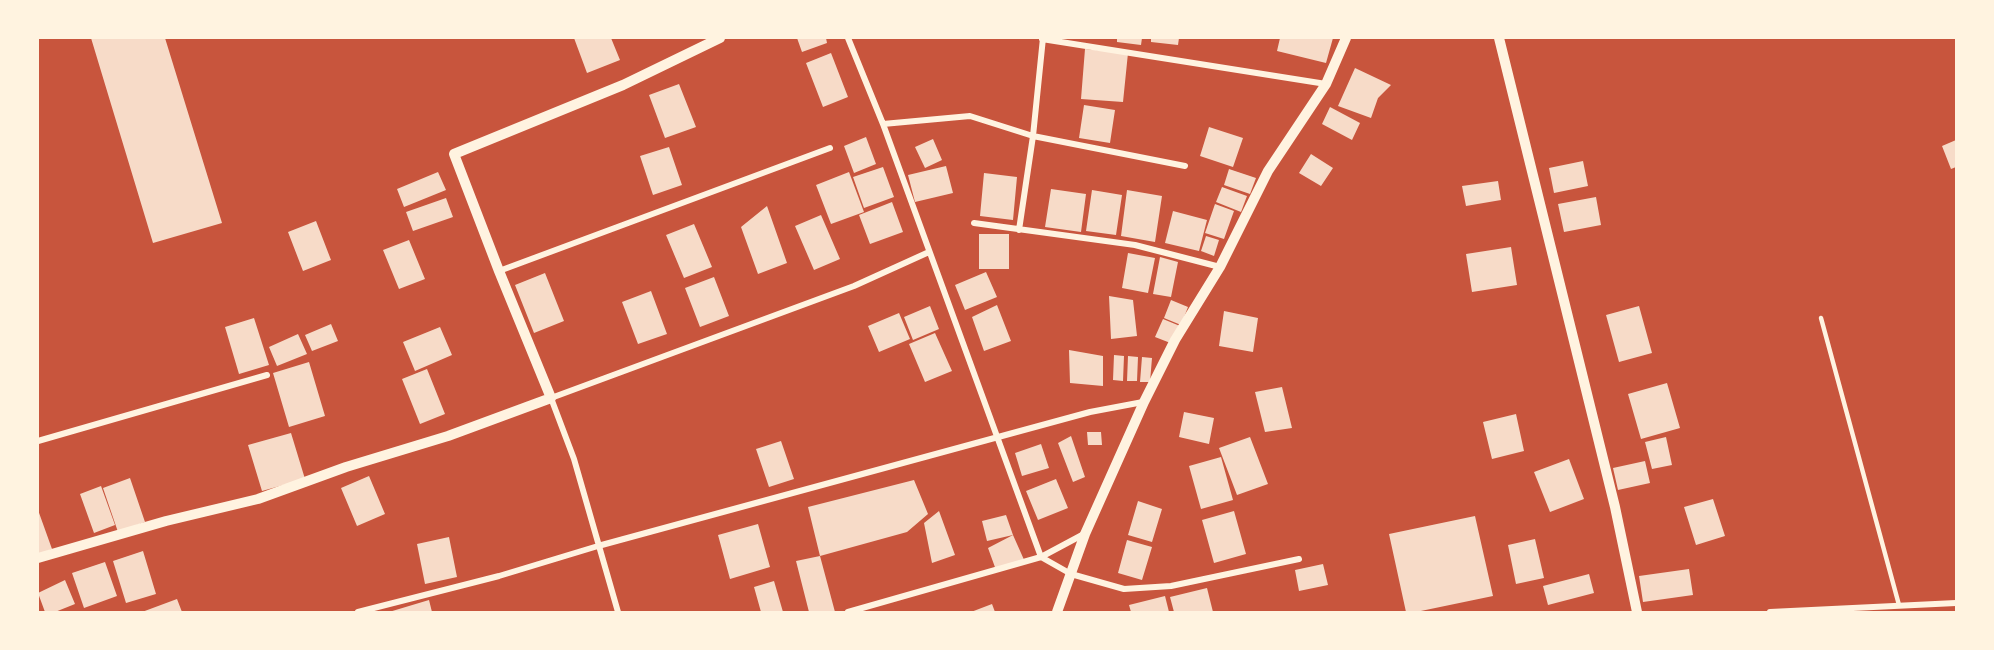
<!DOCTYPE html>
<style>
body{margin:0}
#map{position:relative;width:1994px;height:650px;overflow:hidden;background:#c8553d;font-family:"Alegreya Sans",sans-serif}
canvas{display:block}
.frame{position:absolute;inset:0;border:39px solid #fff3e0;pointer-events:none}
</style>
<div id="map">
<canvas width="1994" height="650"></canvas>
<div class="frame"></div>
</div>
<script>
const g = document.querySelector('canvas').getContext('2d');
g.lineJoin = 'round';
function fillPath(path, color) {
  g.fillStyle = color;
  g.fill(path, 'evenodd');
}
function stroke(path, color, width, dash) {
  g.strokeStyle = color;
  g.lineWidth = width;
  g.lineCap = dash ? 'butt' : 'round';
  g.setLineDash(dash || []);
  g.stroke(path);
}
const building = new Path2D(`
 M91 38H165L222 223 153 243Z
 M574 38H611L620 60 587 73Z
 M797 38H826L827 43 802 52Z
 M1117 38H1142L1141 45 1117 42Z
 M1151 38H1179L1178 45 1151 42Z
 M1280 38H1333L1326 63 1277 51Z
 M1085 49 1128 53 1123 102 1081 99Z
 M831 53 848 97 823 107 806 63Z
 M1355 68 1391 85 1378 98 1371 118 1338 106Z
 M679 84 696 127 665 138 649 95Z
 M1084 105 1115 110 1110 143 1079 138Z
 M1330 107 1360 123 1352 140 1322 124Z
 M1209 127 1243 138 1233 167 1200 156Z
 M866 137 876 164 854 173 844 146Z
 M933 139 942 160 925 168 915 147Z
 M1956 140V167L1951 169 1942 146Z
 M669 147 682 185 653 195 640 156Z
 M1311 154 1333 168 1321 186 1299 173Z
 M1583 161 1588 186 1554 193 1549 168Z
 M946 166 953 193 915 202 908 175Z
 M883 167 894 197 864 208 853 177Z
 M1229 169 1256 178 1250 194 1224 185Z
 M438 172 446 190 404 207 397 189Z
 M849 172 864 212 831 224 816 185Z
 M984 173 1017 177 1013 220 980 216Z
 M1498 181 1501 200 1466 206 1462 186Z
 M1222 187 1247 196 1241 212 1216 202Z
 M1051 189 1086 194 1081 232 1045 227Z
 M1092 190 1122 195 1116 235 1086 231Z
 M1127 190 1162 196 1155 242 1121 236Z
 M1596 197 1601 225 1564 232 1558 204Z
 M446 198 453 217 413 231 406 212Z
 M892 202 903 232 870 244 859 215Z
 M1215 204 1234 211 1224 239 1205 233Z
 M767 206 787 263 758 274 741 227Z
 M1173 211 1207 220 1199 251 1165 243Z
 M821 215 840 259 814 270 795 226Z
 M316 221 331 260 303 271 288 232Z
 M694 224 712 267 684 278 666 235Z
 M979 234H1009V269H979Z
 M1206 236 1219 240 1214 256 1201 251Z
 M409 240 425 279 399 289 383 250Z
 M1511 247 1517 285 1472 292 1466 254Z
 M1128 253 1155 258 1148 293 1122 288Z
 M1160 257 1178 262 1171 297 1153 294Z
 M986 272 997 297 965 310 955 285Z
 M545 273 564 321 534 333 515 285Z
 M714 277 729 316 700 327 685 288Z
 M651 291 667 334 638 344 622 302Z
 M1109 296 1133 300 1137 336 1111 339Z
 M1171 300 1188 307 1181 325 1164 318Z
 M997 305 1011 341 984 351 972 317Z
 M930 306 939 329 913 340 904 317Z
 M1639 306 1652 353 1619 362 1606 315Z
 M1224 311 1258 318 1253 352 1219 346Z
 M899 313 910 339 879 352 868 326Z
 M254 318 269 365 239 374 225 327Z
 M1163 319 1180 326 1173 344 1155 337Z
 M331 324 338 341 312 351 305 335Z
 M440 327 452 355 415 371 403 342Z
 M935 333 952 371 925 382 909 344Z
 M298 334 307 354 277 366 269 347Z
 M1069 350 1103 356V386L1070 383Z
 M1114 355 1124 356 1123 381 1113 380Z
 M1128 356 1138 357 1137 381H1127Z
 M1142 357 1152 358 1150 382H1140Z
 M309 362 325 416 289 427 273 373Z
 M427 369 445 414 420 424 402 379Z
 M1667 383 1680 428 1641 439 1628 394Z
 M1282 387 1292 428 1265 432 1255 392Z
 M1184 412 1214 418 1209 444 1179 437Z
 M1516 414 1524 451 1492 459 1483 422Z
 M1087 432H1101L1102 445H1088Z
 M291 433 305 479 262 491 248 445Z
 M1071 436 1085 477 1073 482 1058 443Z
 M1250 437 1268 484 1237 495 1219 448Z
 M1666 437 1672 465 1652 469 1645 442Z
 M781 441 794 479 769 487 756 449Z
 M1041 444 1049 468 1022 476 1015 453Z
 M1221 457 1233 500 1201 509 1189 466Z
 M1569 459 1584 499 1550 512 1534 472Z
 M1645 461 1650 483 1618 490 1613 468Z
 M369 476 385 514 357 526 341 488Z
 M130 478 145 522 118 532 103 488Z
 M1056 479 1068 508 1038 520 1026 491Z
 M914 480 928 514 907 532 820 556 808 507Z
 M101 486 115 525 94 533 80 494Z
 M1713 499 1725 536 1696 545 1684 507Z
 M1138 501 1162 509 1152 542 1128 535Z
 M38 510 52 549 38 555Z
 M939 511 955 555 932 563 924 523Z
 M1234 511 1246 554 1214 563 1202 520Z
 M1006 515 1013 535 987 541 982 521Z
 M1475 516 1493 596 1416 612H1406L1389 534Z
 M758 524 770 567 730 579 718 535Z
 M1013 535 1025 562 996 570 988 548Z
 M449 537 457 577 425 584 417 544Z
 M1535 539 1544 578 1516 584 1508 545Z
 M1127 540 1152 547 1142 580 1118 573Z
 M143 551 156 594 126 603 113 561Z
 M820 556 835 612H809L796 561Z
 M105 562 117 596 84 608 72 573Z
 M1323 564 1328 585 1299 591 1295 570Z
 M1689 569 1693 595 1643 602 1639 576Z
 M1589 574 1594 593 1548 605 1543 586Z
 M65 580 75 604 55 612H45L38 593Z
 M774 581 783 612H761L754 587Z
 M1207 588 1213 612H1174L1170 597Z
 M1165 596 1169 612H1131L1129 605Z
 M177 599 182 612H142Z
 M429 600 432 612H389Z
 M992 604 995 612H971Z`);
const service = new Path2D(`
 M1821 318 1899 605`);
const minor = new Path2D(`
 M848 38 883 124 1041 557 1071 574 1124 589 1171 586 1299 559
 M1042 39 1326 84
 M883 124 970 116 1033 136 1185 166
 M974 223 1135 245 1220 267
 M1019 230 1033 136 1043 38
 M499 271 830 148
 M38 441 267 375
 M358 612 499 576 598 546 1090 412 1143 402
 M618 612 574 459 551 398 854 286 929 252
 M848 612 1041 557 1084 534
 M1770 612 1956 603`);
const tertiary = new Path2D(`
 M1499 38 1615 507 1637 612
 M38 558 166 521 258 499 346 467 448 436 551 398 499 271 454 154 623 85 720 38
 M1057 612 1085 534 1144 402 1175 340 1220 267 1268 171 1326 84 1346 38`);
fillPath(building, '#f7dbc8');
stroke(service, '#fff3e0', 4.5);
stroke(minor, '#fff3e0', 6);
stroke(tertiary, '#fff3e0', 10);
</script>
